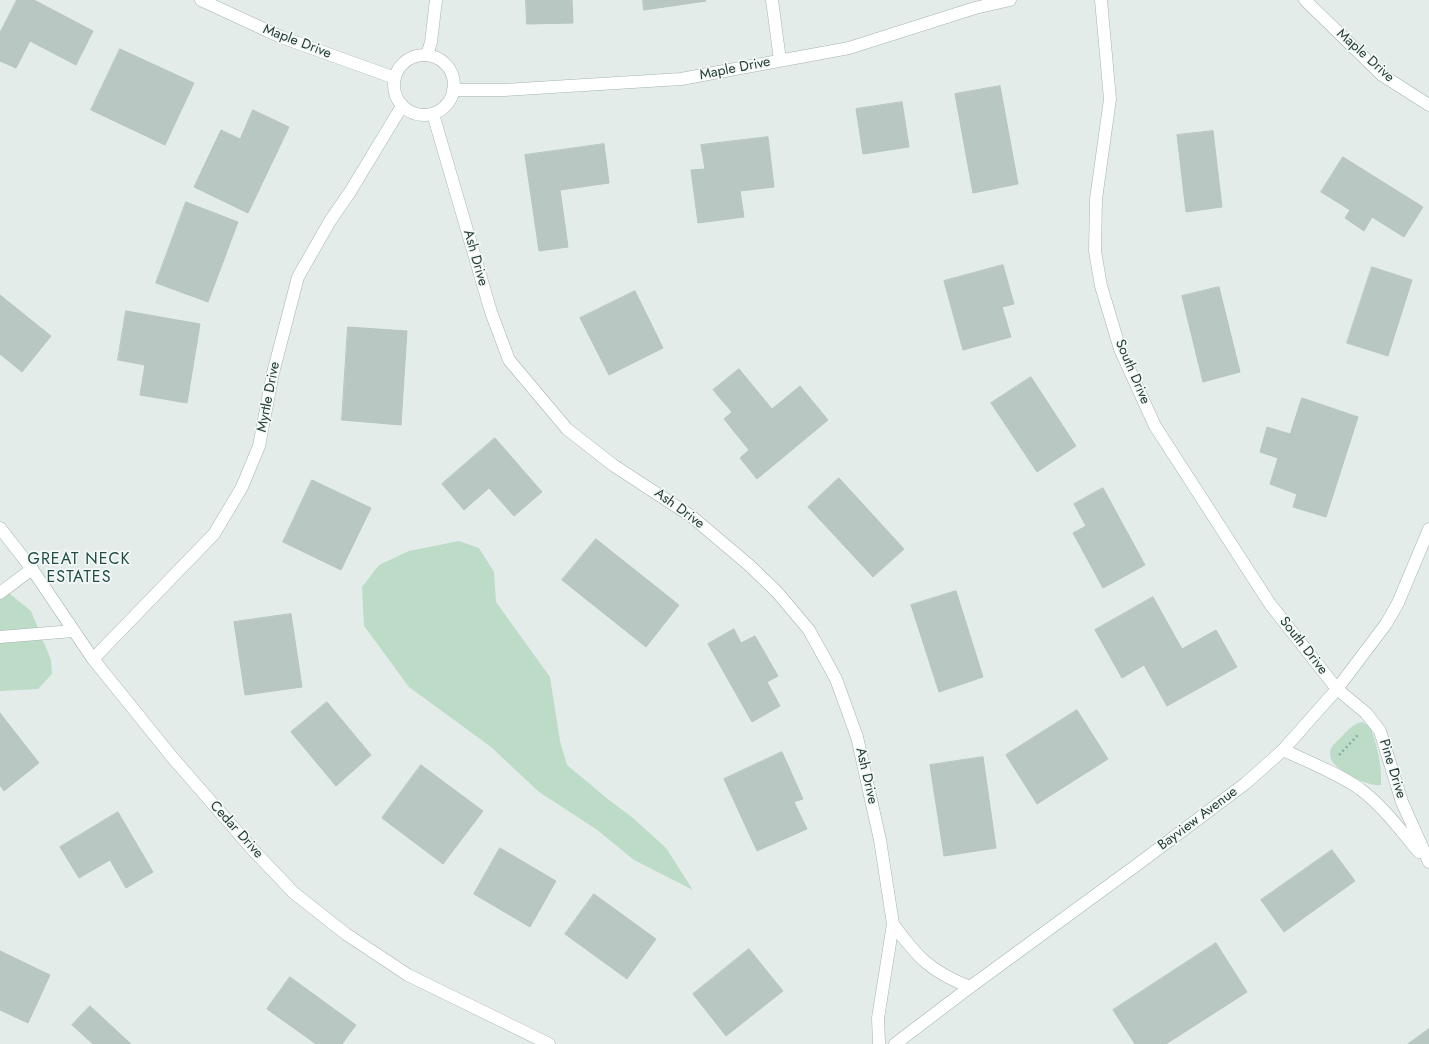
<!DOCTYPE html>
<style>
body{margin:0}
canvas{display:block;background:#e3ece9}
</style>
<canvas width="1429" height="1044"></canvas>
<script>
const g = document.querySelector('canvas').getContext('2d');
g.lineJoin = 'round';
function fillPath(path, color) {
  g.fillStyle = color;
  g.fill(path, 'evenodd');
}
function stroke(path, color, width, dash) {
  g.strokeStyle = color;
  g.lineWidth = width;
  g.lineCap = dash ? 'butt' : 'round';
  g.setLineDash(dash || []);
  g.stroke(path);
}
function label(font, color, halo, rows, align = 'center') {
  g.font = font + ' Jost,sans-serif';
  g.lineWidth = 3.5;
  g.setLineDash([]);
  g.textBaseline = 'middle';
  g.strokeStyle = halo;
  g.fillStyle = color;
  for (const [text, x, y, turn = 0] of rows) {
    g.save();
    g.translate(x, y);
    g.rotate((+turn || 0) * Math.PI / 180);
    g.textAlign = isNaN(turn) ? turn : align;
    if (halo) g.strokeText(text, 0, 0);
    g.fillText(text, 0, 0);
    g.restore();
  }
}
const green = new Path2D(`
 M459 541 479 548 494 572 496 602 550 677 560 741 567 765 609 800 633 818 666 848 693 890 634 860 596 829 539 792 491 747 409 687 364 626 362 587 379 565 409 551Z
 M0 586 31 611 51 660 52 674 38 689 0 691Z
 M1362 722 1370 726C1377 745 1382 764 1381 785 1368 787 1328 769 1330 753 1330 746 1338 741 1342 736 1349 729 1353 724 1362 722Z`);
const building = new Path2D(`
 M17 0H34L93 31 76 65 30 41 16 68 0 61V33Z
 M526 0H572L573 23 527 24Z
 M643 0H705L706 1 644 10Z
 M120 49 194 83 165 145 91 110Z
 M1000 86 1018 184 973 193 955 94Z
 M902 102 909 147 863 154 856 109Z
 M253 110 289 127 248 213 194 187 221 130 240 139Z
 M1213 131 1222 207 1186 212 1177 135Z
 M768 137 774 187 740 191 744 217 698 223 691 170 705 169 701 145Z
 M604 144 609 183 560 190 568 247 539 251 525 155Z
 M1343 157 1423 207 1404 237 1372 217 1364 231 1345 218 1350 210 1321 192Z
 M186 202 238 222 208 302 156 283Z
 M1003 265 1014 304 1002 307 1011 337 963 350 944 281Z
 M1372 267 1412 280 1388 356 1347 343Z
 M1219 287 1240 372 1203 382 1182 296Z
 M635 291 663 348 609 375 580 318Z
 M0 295 51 336 22 372 0 354Z
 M126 311 200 324 187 403 140 395 145 365 118 360Z
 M348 327 407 331 401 425 342 420Z
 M739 369 772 409 800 386 828 420 757 479 740 458 749 450 724 419 732 412 713 390Z
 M1031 377 1076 446 1037 472 991 403Z
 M1302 398 1358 417 1326 517 1293 507 1297 494 1270 484 1278 458 1260 452 1267 427 1290 434Z
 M495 438 542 492 514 516 489 488 464 510 442 484Z
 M839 478 904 549 873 577 808 507Z
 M312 480 371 508 341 570 283 542Z
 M1103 488 1145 565 1103 588 1073 533 1086 526 1074 504Z
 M596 539 679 605 646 647 562 580Z
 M956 591 983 677 939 692 911 605Z
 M1153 597 1182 649 1216 630 1237 667 1167 706 1144 665 1122 678 1095 630Z
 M291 614 302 687 245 695 234 622Z
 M734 629 741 643 755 636 778 676 767 682 780 706 752 722 708 644Z
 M327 702 371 755 336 786 291 732Z
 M1077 710 1108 759 1037 804 1006 755Z
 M0 713 39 763 4 791 0 785Z
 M782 752 803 799 794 802 807 829 757 851 724 779Z
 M983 757 996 848 944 856 930 765Z
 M421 765 483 811 443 864 382 818Z
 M118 812 153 872 126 888 110 860 79 878 60 847Z
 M500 848 556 881 530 927 474 894Z
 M1332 850 1355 881 1284 932 1261 900Z
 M594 894 656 939 627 979 565 934Z
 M1216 943 1247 992 1166 1044H1135L1113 1010Z
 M749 949 783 991 726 1036 693 994Z
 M0 951 50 975 28 1023 0 1010Z
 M290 977 356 1025 342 1044H316L267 1009Z
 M90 1006 131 1044H93L72 1025Z
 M1429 1029V1044H1408Z`);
const path = new Path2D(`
 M1339 755 1358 735`);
const minor = new Path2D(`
 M772 0 780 60
 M1101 0 1110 99 1096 199 1095 251 1101 286 1120 349 1155 426 1270 604 1337 689 1366 713 1380 731 1402 802 1429 862
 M427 55 431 42 436 0
 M433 114 491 312 509 360 567 429 613 465 691 516 749 565 777 592 809 630 836 679 857 737 880 840 893 924 878 1018 879 1044
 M0 593 32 569
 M0 637 73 631
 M93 659 214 534 242 487 259 446 273 373 298 277 330 221 350 192 402 106
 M1283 750C1309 762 1337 773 1360 789 1383 806 1401 831 1419 852
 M893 924C917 957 931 972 970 987`);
const tertiary = new Path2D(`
 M201 0 281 37 395 78
 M1305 0 1382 75 1429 105
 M394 85a30 30 0 1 1 60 0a30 30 0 1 1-60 0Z
 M453 90H504L681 79 849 48 975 8 1010 0
 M0 528 32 569 93 659 172 757 253 850 294 893 346 934 408 975 549 1044`);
const secondary = new Path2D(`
 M895 1044 970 987 1134 867 1246 783 1283 750 1337 689 1386 624 1398 603 1429 529`);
const streetNames = [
 ["Maple Drive",297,42,21],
 ["Maple Drive",1365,56,42],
 ["Maple Drive",735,69,-11],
 ["Ash Drive",475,258,74],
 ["South Drive",1132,372,67],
 ["Myrtle Drive",269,397,-79],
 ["Ash Drive",679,509,36],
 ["South Drive",1303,646,52],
 ["Pine Drive",1392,769,73],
 ["Ash Drive",866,776,77],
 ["Bayview Avenue",1198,819,-37],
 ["Cedar Drive",236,830,48]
];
const quarterNames = [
 ["GREAT NECK",79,560],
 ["ESTATES",79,578]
];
fillPath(green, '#bddcc8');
fillPath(building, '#b9c7c2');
stroke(building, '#b6c6c0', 1);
stroke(minor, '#a6b4b0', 13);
stroke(tertiary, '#a6b4b0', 13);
stroke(secondary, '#a2b7b2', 13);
stroke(path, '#85aea5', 2.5, [2, 3]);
stroke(minor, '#fff', 12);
stroke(tertiary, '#fff', 12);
stroke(secondary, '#fff', 12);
label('14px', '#243d38', '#f4f9f7', streetNames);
g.letterSpacing = '1px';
label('16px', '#204e47', '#f4f9f7', quarterNames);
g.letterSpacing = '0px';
</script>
